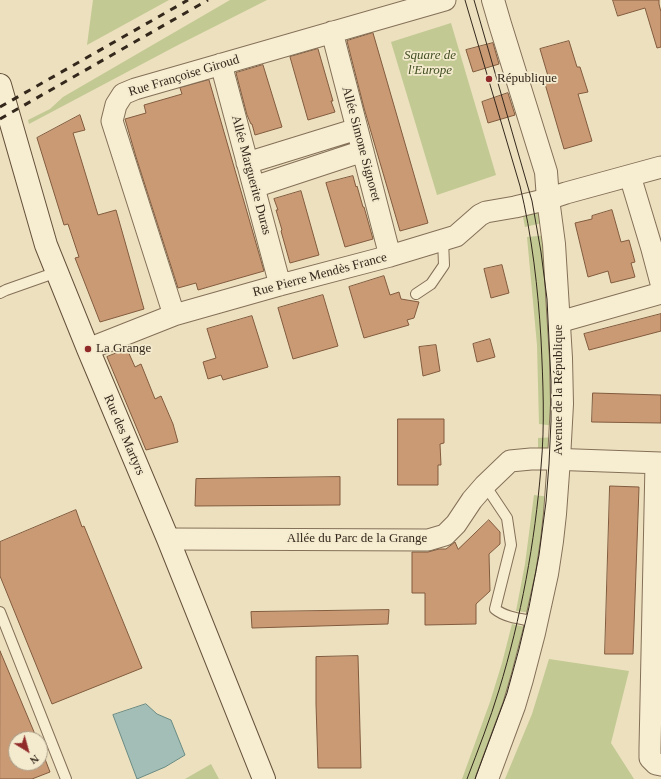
<!DOCTYPE html>
<meta charset="utf-8">
<style>
body{margin:0}
#map{position:relative;width:661px;height:779px;overflow:hidden;background:#ece0be;font-family:Georgia,serif}
canvas{display:block}
.north{position:absolute;left:8px;top:731px;width:40px;height:40px;box-sizing:border-box;background:#f4eace;border:1px solid #a79c87;border-radius:50%;rotate:143deg;font-size:11px;font-weight:700;line-height:16px;text-align:center;color:#34281c}
.north::after{content:'';display:block;margin:auto;width:14px;height:18px;background:#912b29;clip-path:polygon(50% 0,100% 100%,50% 72%,0 100%)}
</style>
<div id="map">
<canvas width="661" height="779"></canvas>
<div class="north">N</div>
</div>
<script>
const g = document.querySelector('canvas').getContext('2d');
g.lineJoin = 'round';
function fillPath(path, color) {
  g.fillStyle = color;
  g.fill(path, 'evenodd');
}
function stroke(path, color, width, dash) {
  g.strokeStyle = color;
  g.lineWidth = width;
  g.lineCap = dash ? 'butt' : 'round';
  g.setLineDash(dash || []);
  g.stroke(path);
}
function label(font, color, halo, rows, align = 'center') {
  g.font = font + ' Georgia,serif';
  g.lineWidth = 3.5;
  g.setLineDash([]);
  g.textBaseline = 'middle';
  g.strokeStyle = halo;
  g.fillStyle = color;
  for (const [text, x, y, turn = 0] of rows) {
    g.save();
    g.translate(x, y);
    g.rotate((+turn || 0) * Math.PI / 180);
    g.textAlign = isNaN(turn) ? turn : align;
    if (halo) g.strokeText(text, 0, 0);
    g.fillText(text, 0, 0);
    g.restore();
  }
}
const green = new Path2D(`
 M93 0H169L87 45Z
 M230 0H267L178 45 29 124 28 120 50 109 63 97Z
 M451 23 496 175 437 195 391 42Z
 M538 211 546 222 525 227 522 212Z
 M549 235 556 426 539 424 537 345 527 237Z
 M556 437 553 447 538 453V438Z
 M534 495 550 497 533 613 516 611 525 564Z
 M512 624 529 628 481 779H462L490 702 502 663Z
 M549 659 629 671 611 743 634 779H505L532 714Z
 M211 764 219 779H185Z`);
const water = new Path2D(`
 M146 704 157 714 171 720 185 755 165 767 137 779 113 715Z`);
const building = new Path2D(`
 M613 0H659V4L661 12V47L657 48 645 8 618 16Z
 M373 33 428 223 400 231 364 108 347 41Z
 M569 41 577 67H580L588 92 578 94 592 141 564 149 543 77 548 76 540 49Z
 M493 43 499 64 473 72 466 50Z
 M318 49 333 101H331L335 112 308 120 290 57Z
 M263 65 282 127 255 135 252 124H251L247 115 236 73Z
 M209 80 264 271 236 279 198 290 196 283 178 288 136 157 125 119 146 113 144 105 182 94 180 88Z
 M508 93 515 115 488 123 482 102Z
 M80 115 85 130 73 133 98 215 116 210 144 309 100 322 75 258 79 257 68 224 64 225 37 138Z
 M353 176 356 187 357 186 363 207H364L373 239 345 247 326 183Z
 M301 191 319 255 290 263 281 231 282 230 276 210H278L274 199Z
 M612 210 621 242 629 240 635 262 631 263 635 277 611 283 608 271 588 277 575 223 592 219V216Z
 M502 265 509 293 491 298 484 269Z
 M384 276 390 295 399 292 401 299 419 302 414 318 407 320 409 325 364 338 349 287Z
 M323 295 338 346 293 359 278 308Z
 M661 314V331L589 350 584 334Z
 M252 316 268 367 223 380 221 375 208 379 203 362 216 358 207 329Z
 M490 339 495 357 477 362 473 344Z
 M436 345 440 371 423 376 419 347Z
 M127 349 135 367 141 364 155 399 161 396 173 424 178 442 146 450 107 357Z
 M593 393 661 395V423L592 422Z
 M398 419H444V443L440 444 441 465H438V485H398Z
 M340 477V505L195 506 196 479Z
 M610 486 639 487 633 654H605Z
 M76 510 82 527 84 526 142 668 52 704 0 576V542Z
 M489 520 500 532V544L489 554 490 591 476 604V624L425 625V593H412V552H428L439 549H446L455 542 458 549Z
 M389 610 388 624 252 628 251 612Z
 M0 651 37 739H16V763H40V746L50 772 32 779H0Z
 M358 656 361 768H318L316 704V657Z`);
const service = new Path2D(`
 M0 293 6 290 57 272
 M416 294 431 284 444 265 443 240
 M485 485 507 518 511 545 495 609C506 618 523 619 537 622
 M0 612 66 779`);
const minor = new Path2D(`
 M332 32 390 256
 M221 64 280 285
 M247 163 357 129
 M630 176 652 249 661 283
 M254 187 363 151
 M174 315 112 121 116 105 123 94 135 89 445 0
 M559 322 661 293
 M88 349 174 315 280 285 390 256 456 236 480 215 486 212 515 207 548 199 566 193 661 167
 M656 463 650 748V758L656 764 661 765
 M168 539 428 540 445 535 456 524 472 500 485 485 510 461 531 459H549L661 463`);
const tertiary = new Path2D(`
 M487 779 514 706 522 679 534 633 547 574 552 541 555 514 559 459 562 404 561 358 554 244 548 199 546 172 500 24 493 0`);
const secondary = new Path2D(`
 M0 85 46 245 88 349 168 539 264 779`);
const tram = new Path2D(`
 M465 0 520 186C532 236 538 288 541 339 543 382 545 424 541 467 535 542 521 618 499 690 490 720 478 750 467 779
 M474 0 532 201 541 252 547 299 551 381V421L549 464 546 502 539 555 529 607 519 649 507 693 475 779`);
const rail = new Path2D(`
 M0 107 188 0
 M0 119 208 0`);
const markers = [
 [489,79,4,"#912b29"],
 [88,349,4,"#912b29"]
];
const parkNames = [
 ["Square de",430,56],
 ["l'Europe",430,71]
];
const streetNames = [
 ["Rue Françoise Giroud",184,76,-17],
 ["Allée Simone Signoret",361,144,75],
 ["Allée Marguerite Duras",251,175,75],
 ["Rue Pierre Mendès France",320,275,-15],
 ["Avenue de la République",559,390,-90],
 ["Rue des Martyrs",124,435,67],
 ["Allée du Parc de la Grange",357,539]
];
const poiNames = [
 ["République",497,79],
 ["La Grange",96,349]
];
fillPath(green, '#c2c993');
fillPath(water, '#a2beb6');
stroke(water, '#6a8b84', 1);
fillPath(building, '#ca9a75');
stroke(building, '#825b3e', 1);
stroke(service, '#847058', 12);
stroke(minor, '#847058', 23);
stroke(tertiary, '#847058', 24);
stroke(secondary, '#65513b', 24);
stroke(service, '#f7edd1', 10);
stroke(minor, '#f7edd1', 21);
stroke(tertiary, '#f7edd1', 22);
stroke(secondary, '#f7edd1', 22);
stroke(tram, '#34281c', 1);
stroke(rail, '#34281c', 3, [7, 7]);
for (const [x, y, r, color] of markers) {
  const dot = new Path2D();
  dot.arc(x, y, r, 0, 2 * Math.PI);
  g.fillStyle = color;
  g.fill(dot);
  stroke(dot, '#f4eace', 1.5);
}
label('italic 13px', '#435023', '#f4eace', parkNames);
label('13px', '#34281c', '#f4eace', streetNames);
label('13px', '#34281c', '#f4eace', poiNames, 'left');
</script>
